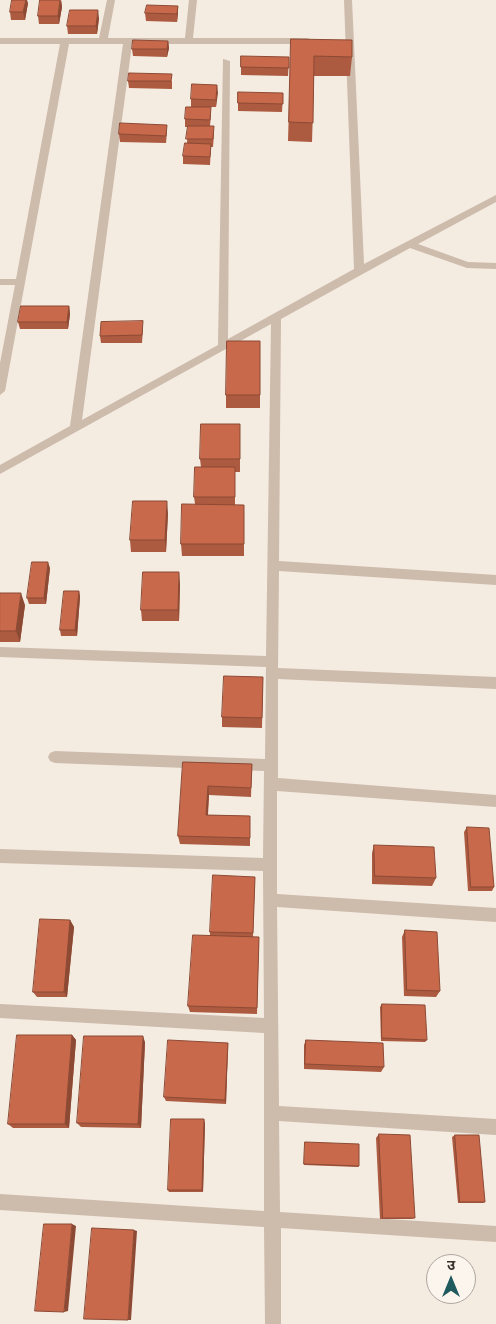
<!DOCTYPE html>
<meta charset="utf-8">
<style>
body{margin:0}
#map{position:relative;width:496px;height:1324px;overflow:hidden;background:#f4ebe1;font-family:Montserrat,"Noto Sans Devanagari",sans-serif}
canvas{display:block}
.north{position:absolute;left:426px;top:1254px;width:50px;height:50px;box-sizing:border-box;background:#fbf5ee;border:1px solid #aea6a0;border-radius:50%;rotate:0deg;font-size:14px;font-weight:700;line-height:20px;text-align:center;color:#3b302b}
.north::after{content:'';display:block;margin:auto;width:18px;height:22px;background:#1f5a5e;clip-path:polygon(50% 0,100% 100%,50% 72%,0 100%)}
</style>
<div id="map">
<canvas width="496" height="1324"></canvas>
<div class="north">उ</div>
</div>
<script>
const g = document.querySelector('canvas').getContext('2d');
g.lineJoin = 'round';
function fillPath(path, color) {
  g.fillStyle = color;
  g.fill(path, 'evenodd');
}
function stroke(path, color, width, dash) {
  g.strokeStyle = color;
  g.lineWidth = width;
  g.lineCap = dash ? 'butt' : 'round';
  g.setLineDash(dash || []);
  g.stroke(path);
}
const minor = new Path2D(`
 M107 0H115L108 38H185L189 0H197L193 38H308L312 41 308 44H132L82 420 218 345 223 59 230 61 228 339 354 269 344 0H352L364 264 496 195V202L418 244 468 262 496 263V269L467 268 410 248 281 319 279 561 496 575V585L279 571 278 668 496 677V689L278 679V778L496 795V807L277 791V894L496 908V922L277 907 279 1106 496 1119V1135L279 1121 280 1212 496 1226V1242L281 1228V1324H265L264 1227 0 1210V1194L264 1211V1033L0 1018V1004L264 1018 263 871 0 863V849L263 858 264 771 55 763 50 761 48 757 50 753 55 751 265 759 266 667 0 657V647L266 656 271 324 0 474V465L70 426 123 44H69L5 391 0 395V363L15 285H0V279H16L60 44H0V38H99Z`);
const wall = new Path2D(`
 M61 0 62 7 59 24H39L38 16Z
 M28 3 25 20H11L10 12Z
 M178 6V13L177 22 146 21 145 13Z
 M99 18 97 34H68L67 26Z
 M291 39 352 57 350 76H314L312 142 288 141Z
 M168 41 169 48 167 57 133 56 132 49Z
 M289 57 288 76 241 75V67Z
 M128 81H172V89L129 88Z
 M217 85 216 107H191V99Z
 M283 93 282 112 238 111V103Z
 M211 115 210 126 214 134 213 147H211L210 165 183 164V156L187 143 188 127H185V119Z
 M167 132 166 143 120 142 119 134Z
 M69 306 70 314 68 329H20L18 322Z
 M143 329 142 343H101L100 336Z
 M260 341V408H226V395Z
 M240 424V472H235V505H244V556H182L181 544 195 504 194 497 201 467 200 459Z
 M168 513 166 552H131L130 540Z
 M50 568 46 604H29L27 598Z
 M180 583 179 621H142L141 610Z
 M79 591 80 597 77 636H61L60 630Z
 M0 593 25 605 20 642H0Z
 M263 677 262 728 222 727V717Z
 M183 762 252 764 251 797 209 795 208 815 250 816V846L180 844 178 836Z
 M467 827 494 887 492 891H468L464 832Z
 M374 845 436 878 432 886 372 884V853Z
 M255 877 253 937H259L257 1014 190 1012 188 1006 210 935V932Z
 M70 920 74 927 67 997H37L33 992Z
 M405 930 440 991 436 997 404 996 402 937Z
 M382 1004 427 1040 425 1042 381 1041 380 1007Z
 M72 1035 76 1040 69 1128H13L8 1124Z
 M306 1040 384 1067 381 1072 304 1069V1045Z
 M145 1042 141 1128 81 1127 77 1123Z
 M228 1043 226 1104 166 1101 164 1097Z
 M205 1123 203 1192H169L168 1190Z
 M379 1134 415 1218 411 1219H380L376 1138Z
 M455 1135 485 1202 483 1203H458L452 1137Z
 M305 1142 359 1166 358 1167 304 1165Z`);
const shadedWall = new Path2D(`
 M26 0H27L28 3 25 20 23 12Z
 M61 0 62 7 59 24 58 16Z
 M178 6V13L177 22V14Z
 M98 10 99 18 97 34 96 26Z
 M168 41 169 48 167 57V49Z
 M217 85 218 93 216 107V100Z
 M69 306 70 314 68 329 67 322Z
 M167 501 168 513 166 552 165 540Z
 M48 562 50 568 46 604 44 598Z
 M179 572 180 583 179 621 178 610Z
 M79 591 80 597 77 636 75 630Z
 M21 593 25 605 20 642 16 631Z
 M208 786 209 795 207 823 206 815Z
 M70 920 74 927 67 997 64 992Z
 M72 1035 76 1040 69 1128 65 1124Z
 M143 1036 145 1042 141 1128 138 1124Z
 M228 1043V1048L226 1104 225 1100Z
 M204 1119 205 1123 203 1192 202 1190Z
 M72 1224 76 1226 68 1311 64 1312Z
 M134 1230 137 1231 131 1320H128Z`);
const building = new Path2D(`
 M12 0H26L23 12H10Z
 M40 0H60L58 16H38Z
 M147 5 178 6 177 14 145 13Z
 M70 10H98L96 26H67Z
 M291 39 352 40V57L314 56 313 123 289 122Z
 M133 40 168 41 167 49H132Z
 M241 56 289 57V68L241 67Z
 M129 73 172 74 171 81H128Z
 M192 84 217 85 216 100 191 99Z
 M238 92 283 93V104L238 103Z
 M186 107H211L210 120 185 119Z
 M120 123 167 125 166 136 119 134Z
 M188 126H214L213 139H186Z
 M185 143 211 144 210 157 183 156Z
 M21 306H69L67 322H18Z
 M143 321 142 335 100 336 101 322Z
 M227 341H260V395H226Z
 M201 424H240V459H200Z
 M195 467H235V497H194Z
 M133 501H167L165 540H130Z
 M182 504 244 505V544H181Z
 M32 562H48L44 598H27Z
 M143 572H179L178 610H141Z
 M64 591H79L75 630H60Z
 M0 593H21L16 631H0Z
 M224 676 263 677 262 718 222 717Z
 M183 762 252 764 251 788 208 786 206 815 250 816V838L178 836Z
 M467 827 489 828 494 887H471Z
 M374 845 434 847 436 878 375 876Z
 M213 875 255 877 253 933 210 932Z
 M40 919 70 920 64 992H33Z
 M405 930 437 932 440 991 407 990Z
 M193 935 259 937 257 1008 188 1006Z
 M382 1004 425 1005 427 1040 382 1038Z
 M17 1035H72L65 1124H8Z
 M84 1036H143L138 1124 77 1123Z
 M168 1040 228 1043 225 1100 164 1097Z
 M306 1040 383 1043 384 1067 305 1064Z
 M171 1119H204L202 1190H168Z
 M379 1134 410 1135 415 1218H383Z
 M455 1135H479L485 1202H460Z
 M305 1142 359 1144V1166L304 1164Z
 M44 1224H72L64 1312 35 1311Z
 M92 1228 134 1230 128 1320 84 1319Z`);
fillPath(minor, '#cdbbac');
fillPath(wall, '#ac5a40');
fillPath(shadedWall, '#8c4a34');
fillPath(building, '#c8694b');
stroke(building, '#8c4a34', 1);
</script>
